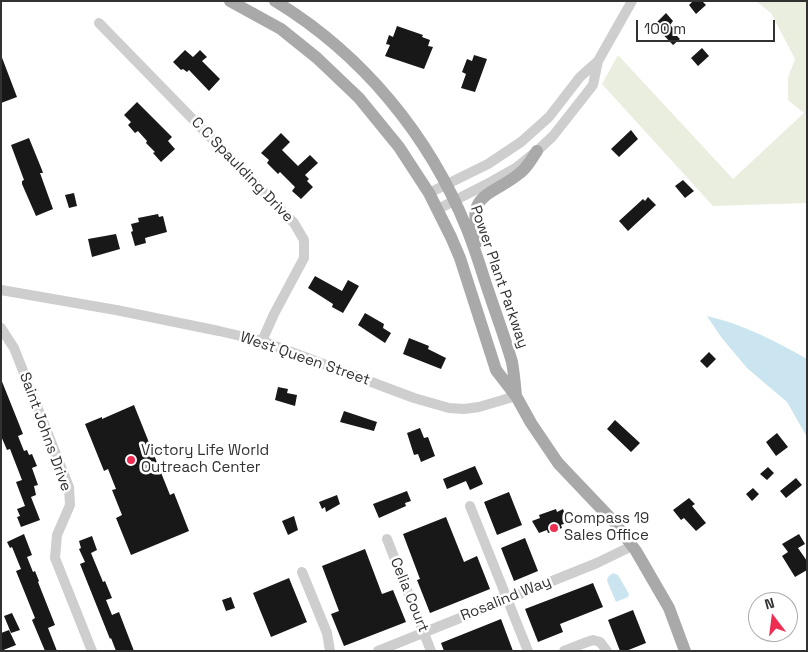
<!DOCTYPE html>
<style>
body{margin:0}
#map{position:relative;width:808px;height:652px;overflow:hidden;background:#fff;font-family:"Space Grotesk",sans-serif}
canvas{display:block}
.frame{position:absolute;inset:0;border:2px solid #313131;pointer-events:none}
.north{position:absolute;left:748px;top:592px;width:50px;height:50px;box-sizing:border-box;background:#fff;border:1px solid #adadad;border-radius:50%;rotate:345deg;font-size:14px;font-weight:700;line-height:20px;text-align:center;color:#313131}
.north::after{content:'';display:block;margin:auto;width:18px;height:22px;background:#ef2c51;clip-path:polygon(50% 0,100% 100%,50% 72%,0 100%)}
.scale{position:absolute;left:636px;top:20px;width:139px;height:22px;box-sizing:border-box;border:2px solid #313131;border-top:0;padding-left:6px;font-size:15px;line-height:18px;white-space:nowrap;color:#313131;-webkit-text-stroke:4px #fff;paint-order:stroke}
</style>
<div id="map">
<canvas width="808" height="652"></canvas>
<div class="frame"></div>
<div class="north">N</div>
<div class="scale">100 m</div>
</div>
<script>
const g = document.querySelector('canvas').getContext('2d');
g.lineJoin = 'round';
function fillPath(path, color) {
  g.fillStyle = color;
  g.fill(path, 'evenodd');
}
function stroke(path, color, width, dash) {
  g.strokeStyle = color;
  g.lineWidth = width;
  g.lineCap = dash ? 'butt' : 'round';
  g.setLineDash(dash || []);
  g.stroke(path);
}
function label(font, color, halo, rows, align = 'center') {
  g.font = font + ' "Space Grotesk",sans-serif';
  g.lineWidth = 5;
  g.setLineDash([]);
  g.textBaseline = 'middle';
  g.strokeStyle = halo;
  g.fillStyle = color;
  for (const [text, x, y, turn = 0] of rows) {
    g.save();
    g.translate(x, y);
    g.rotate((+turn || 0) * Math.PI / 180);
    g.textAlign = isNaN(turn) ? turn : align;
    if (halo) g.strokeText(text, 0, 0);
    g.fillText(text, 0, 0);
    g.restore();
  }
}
const green = new Path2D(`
 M756 1H807V203L713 206 602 84 618 55 733 179 804 113 788 100V78L795 59 771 13Z`);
const water = new Path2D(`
 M707 316C743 324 775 341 807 359V437L787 402 747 368 721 337Z
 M613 573 618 575 629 594 628 597 616 602 607 581 608 577Z`);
const building = new Path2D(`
 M693 1H702L706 5 696 14 689 5Z
 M666 13 673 21 670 25 676 31 674 33 680 39 673 45 654 25Z
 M397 26 423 35 422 37 430 40 428 46 433 47 424 69 385 56 390 45 386 44 389 35 393 37Z
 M702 48 709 56 698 66 691 58Z
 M185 50 193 57 200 50 207 57 202 61 220 79 209 91 189 70 187 72 183 69 181 70 173 62Z
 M1 55 17 97 1 103Z
 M474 55 487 59 475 92 461 88 466 74 462 72 467 59 472 61Z
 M137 102 172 137 168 141 175 149 161 162 153 153 155 152 146 143 147 141 138 131 135 133 128 125 131 122 124 115Z
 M631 130 638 139 619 157 611 149Z
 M281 133 290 142 282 150 298 166 310 155 318 163 305 175 309 179 307 181 313 187 301 199 292 191 295 187 280 172 278 174 267 163 269 160 261 153Z
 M29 138 42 170 43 173H40L53 209 36 216 22 184V181L24 180 11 145Z
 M683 180 694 191 685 198 675 186Z
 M74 193 77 206 69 208 65 195Z
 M648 197 656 205 628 231 619 221 643 199 645 201Z
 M158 214 159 217 163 216 167 232 145 238 146 243 135 246 131 232 133 231 131 224 139 222 138 218Z
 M116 234 120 249 92 257 88 239Z
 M315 276 342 291 348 280 359 286 343 313 332 307 333 304 308 288Z
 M365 313 384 324 383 328 391 333 385 343 358 325Z
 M409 338 429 346 428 349 446 358 441 369 403 354Z
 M709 352 716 359 707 368 700 361Z
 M1 379 23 434 18 436 24 451 27 450 29 455 32 454 37 466 32 468 38 485 34 486 36 495 31 497 40 520 21 527 17 517 20 516 17 509 25 506 16 482 22 480 10 449 7 450 1 436Z
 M278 387 288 389 287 393 297 395 295 406 275 400Z
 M134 405 170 495 174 493 189 531 131 555 116 518 122 515 112 490 116 489 108 469 104 471 85 424 102 417V419Z
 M344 411 377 422 374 431 340 422Z
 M615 420 640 443 631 452 607 429Z
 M420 428 424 438 428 437 435 456 421 462 418 454 414 455 407 433Z
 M777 433 788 447 776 456 766 442Z
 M475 466 483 484 470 490 466 481 447 489 443 479Z
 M768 467 774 473 767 480 760 474Z
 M796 478 802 485 786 498 780 491Z
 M753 488 759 494 752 501 746 494Z
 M407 491 411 501 405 503 406 506 379 518 373 504Z
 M509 492 522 525 497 535 484 502Z
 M337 495 340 504 326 512 325 507 322 509 319 502Z
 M689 498 695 504 692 506 706 523 696 531 684 518 681 520 673 510Z
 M556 509 557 512 563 509 568 522 561 525 562 528 548 533 547 530 539 533 532 521 540 518 539 515Z
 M294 516 298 530 288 535 282 521Z
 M446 517 464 562 477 556 490 589 430 613 417 580 420 579 403 534Z
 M24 534 32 555 27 557 33 572 35 571 39 581 38 582 55 625 48 628 57 651H45L32 620 35 618 16 571 21 569 12 547 10 548 7 542Z
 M799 534 805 544 798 548 807 561V570L795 577 782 556 788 552 782 544Z
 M92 536 97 550 91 553 103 582 105 581 112 598 106 600 112 615 119 612 134 651H116L111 638 110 639 80 564 85 562 79 549 81 548 79 541Z
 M525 538 538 571 514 581 501 548Z
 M365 549 382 594 393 590 406 622 344 646 331 614 339 611 322 566Z
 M289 578 307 622 271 637 253 593Z
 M593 583 603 607 560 624 563 632 538 642 525 609Z
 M231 597 235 608 226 611 222 600Z
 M633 610 646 643 626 651H620L608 620Z
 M12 613 20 630 11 633 4 616Z
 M501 619 513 651H444L441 643Z
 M9 630 16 645 1 651V633Z`);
const minor = new Path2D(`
 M99 23 294 223 304 240V258L274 314 262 341
 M429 193 488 164 521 142 549 117 580 77 598 61
 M438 209 487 184 517 167 537 151 553 136 593 85 598 61 632 1
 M1 290 116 310 219 331 262 341 414 398 449 408 464 409 479 407 516 396
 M1 328 14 348 69 487 70 505 57 535 55 558 92 651
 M470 506 528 651
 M387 539 431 651
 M302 572 327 633 330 651
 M378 651 597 563 632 546
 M564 651 587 642 593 640 600 642 607 651`);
const major = new Path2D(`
 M230 1 281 29 317 58 359 98 399 147 429 193 451 237 460 258 496 370 516 396 531 423 558 463 615 523 636 551 669 608 685 651
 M275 1C362 54 429 135 467 229 475 249 481 269 488 290 496 314 505 338 512 362 514 373 515 385 516 396
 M480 241C464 192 491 197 520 173 527 168 532 158 537 151`);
const markers = [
 [131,460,5,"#ef2c51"],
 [554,528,5,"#ef2c51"]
];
const streetNames = [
 ["C C Spaulding Drive",242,170,46],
 ["Power Plant Parkway",499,277,71],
 ["West Queen Street",305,359,19],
 ["Saint Johns Drive",45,432,70],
 ["Celia Court",409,595,68],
 ["Rosalind Way",506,599,-22]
];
const poiNames = [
 ["Victory Life World",141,451],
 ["Outreach Center",141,468],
 ["Compass 19",564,519],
 ["Sales Office",564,536]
];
fillPath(green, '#e9eedf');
fillPath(water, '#cae5ef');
fillPath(building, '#181818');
stroke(minor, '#cecece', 10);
stroke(major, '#a9a9a9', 12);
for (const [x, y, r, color] of markers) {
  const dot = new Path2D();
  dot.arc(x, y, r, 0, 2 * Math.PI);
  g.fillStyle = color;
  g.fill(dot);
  stroke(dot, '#fff', 2);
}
label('15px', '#313131', '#fff', streetNames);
label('15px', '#313131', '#fff', poiNames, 'left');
</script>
